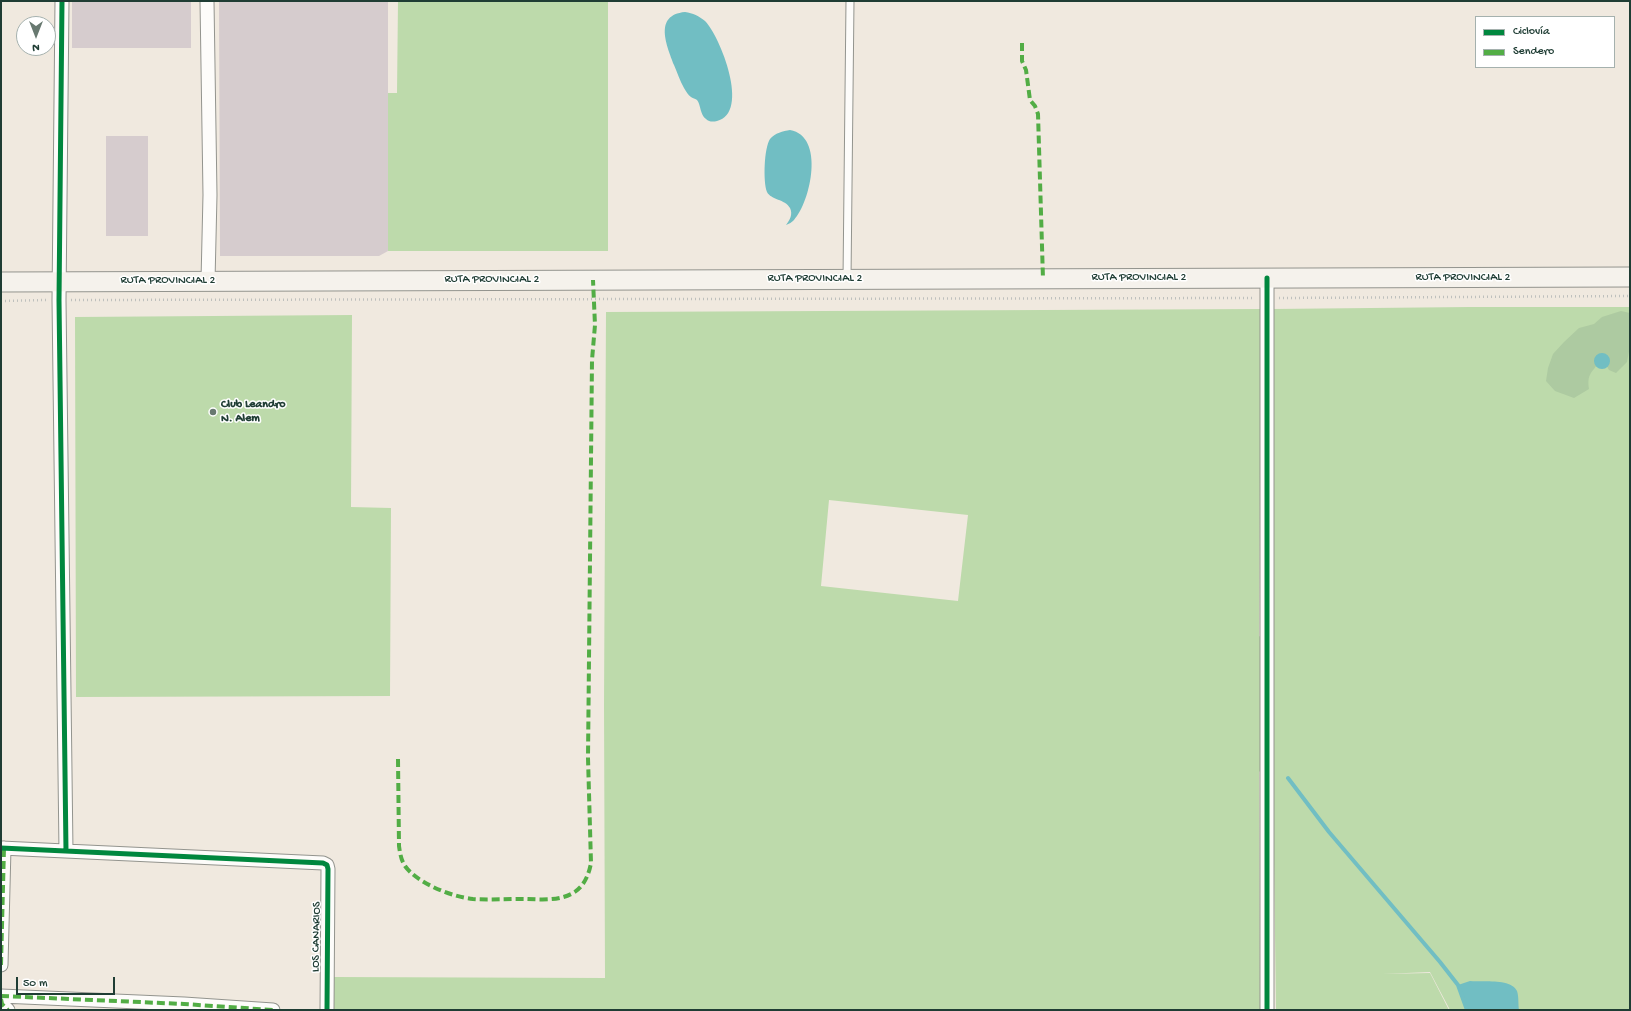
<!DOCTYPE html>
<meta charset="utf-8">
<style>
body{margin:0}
#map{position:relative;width:1631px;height:1011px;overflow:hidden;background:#f0e9df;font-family:"Gochi Hand",sans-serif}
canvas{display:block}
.frame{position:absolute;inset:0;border:2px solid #1f3d34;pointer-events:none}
.legend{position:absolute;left:1475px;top:16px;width:140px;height:52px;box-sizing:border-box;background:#fff;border:1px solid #a5b1ae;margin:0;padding:5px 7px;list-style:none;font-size:12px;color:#1f3d34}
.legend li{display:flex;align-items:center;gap:8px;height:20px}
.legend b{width:20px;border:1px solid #a5b1ae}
.north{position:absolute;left:16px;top:16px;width:40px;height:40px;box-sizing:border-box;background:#fff;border:1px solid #a5b1ae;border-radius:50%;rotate:180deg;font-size:11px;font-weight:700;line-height:16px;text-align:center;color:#1f3d34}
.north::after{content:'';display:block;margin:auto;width:14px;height:18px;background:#687970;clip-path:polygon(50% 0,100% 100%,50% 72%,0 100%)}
.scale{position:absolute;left:16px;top:977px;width:99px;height:18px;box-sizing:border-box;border:2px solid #1f3d34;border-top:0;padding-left:5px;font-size:12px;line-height:14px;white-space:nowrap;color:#1f3d34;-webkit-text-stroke:3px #fff;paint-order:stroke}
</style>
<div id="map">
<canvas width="1631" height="1011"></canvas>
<div class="frame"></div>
<ul class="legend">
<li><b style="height:5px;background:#00873e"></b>Ciclovía</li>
<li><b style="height:5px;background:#52ad45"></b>Sendero</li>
</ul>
<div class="north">N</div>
<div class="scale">50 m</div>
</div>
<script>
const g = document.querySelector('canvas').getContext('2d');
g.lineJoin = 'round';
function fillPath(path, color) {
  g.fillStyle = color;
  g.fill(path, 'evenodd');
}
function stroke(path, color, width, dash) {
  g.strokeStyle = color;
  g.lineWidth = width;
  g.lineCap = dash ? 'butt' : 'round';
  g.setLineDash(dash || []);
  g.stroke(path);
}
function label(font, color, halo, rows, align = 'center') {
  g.font = font + ' "Gochi Hand",sans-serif';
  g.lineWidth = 3;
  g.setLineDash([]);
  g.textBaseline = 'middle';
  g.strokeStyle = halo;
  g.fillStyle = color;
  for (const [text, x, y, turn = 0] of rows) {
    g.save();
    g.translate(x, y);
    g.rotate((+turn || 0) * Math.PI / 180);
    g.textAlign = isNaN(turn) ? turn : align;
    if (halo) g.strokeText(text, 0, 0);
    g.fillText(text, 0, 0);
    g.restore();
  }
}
const green = new Path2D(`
 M398 1H608V251H388V93H397Z
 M1469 307H1630V1010H1450L1430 972 1383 974 1430 973 1449 1010H1276L1273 785 1259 771 1260 1010H334V977L605 978 604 705 606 312 1261 309 1259 636 1271 642 1273 309ZM829 500 968 515 958 601 821 586Z
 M352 315 351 507 391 508 390 696 76 697 75 317Z`);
const forest = new Path2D(`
 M1621 311 1630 313V346L1627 362 1616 373 1609 370 1605 363 1599 362C1591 374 1587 374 1589 389L1574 398 1555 391 1546 381 1548 368 1553 354 1564 342 1579 328 1594 324 1602 317Z`);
const water = new Path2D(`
 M685 12C693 13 699 16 705 21 720 36 751 113 717 121 713 122 709 122 706 119 700 115 701 105 697 100 696 99 692 98 691 97 688 95 686 91 684 88 680 81 677 72 674 65 667 46 653 15 685 12Z
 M790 130C825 136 811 201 794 220 792 222 789 224 786 225 790 220 793 214 790 208 785 199 771 200 767 192 763 182 764 148 770 139 775 133 783 131 790 130Z
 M1594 361a8 8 0 1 1 16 0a8 8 0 1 1-16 0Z
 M1470 981C1482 982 1511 978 1517 991 1519 997 1518 1004 1519 1010H1467L1458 985Z`);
const stream = new Path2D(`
 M1288 778 1329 832 1440 962 1458 985 1467 1010`);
const building = new Path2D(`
 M72 1H191V48H72Z
 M219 1H388V251L379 256H220Z
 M106 136H148V236H106Z`);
const path = new Path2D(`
 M1279 298 1630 296
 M71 300 1254 298
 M1 301 46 300`);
const service = new Path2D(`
 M847 279 850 1`);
const minor = new Path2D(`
 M62 1 59 300 66 851
 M207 1 210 195 208 281
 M1 848 323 863 327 865 328 869 327 1010
 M1 965 4 848
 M1 996 184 1004 273 1010
 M1 999 2 1004 8 1010
 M1267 1010V278`);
const secondary = new Path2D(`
 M1 282 1630 277`);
const quiet = new Path2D(`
 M1022 43V61L1026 70 1030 100 1035 106 1038 114 1043 279
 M398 759 399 846C400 853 401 860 405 866 417 883 452 897 473 899 489 900 505 899 522 899 538 899 557 902 573 893 584 887 589 874 591 863L588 758 592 360 595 325 593 280
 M1 965 4 848
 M1 996 184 1004 273 1010
 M1 999 2 1004 8 1010`);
const cycleway = new Path2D(`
 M62 1 59 300 66 851
 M1 848 323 863 327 865 328 869 327 1010
 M1267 1010V278`);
const markers = [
 [213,412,4,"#687970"]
];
const streetNames = [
 ["RUTA PROVINCIAL 2",1139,278],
 ["RUTA PROVINCIAL 2",1463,278],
 ["RUTA PROVINCIAL 2",815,279],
 ["RUTA PROVINCIAL 2",492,280],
 ["RUTA PROVINCIAL 2",168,281],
 ["LOS CANARIOS",317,937,-89]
];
const poiNames = [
 ["Club Leandro",221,405],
 ["N. Alem",221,419]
];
fillPath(green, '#bddaab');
fillPath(forest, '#adcaa1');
fillPath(water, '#71bec3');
stroke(stream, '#71bec3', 4);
fillPath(building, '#d6ccce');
stroke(service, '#93948e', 9);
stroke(minor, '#93948e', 15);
stroke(secondary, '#93948e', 21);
stroke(path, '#bec0bd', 2.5, [1, 3]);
stroke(service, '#fdfcfa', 7);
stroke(minor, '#fdfcfa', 13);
stroke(secondary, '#f5f2ec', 19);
stroke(quiet, '#52ad45', 4, [8, 4]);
stroke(cycleway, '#00873e', 5);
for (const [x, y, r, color] of markers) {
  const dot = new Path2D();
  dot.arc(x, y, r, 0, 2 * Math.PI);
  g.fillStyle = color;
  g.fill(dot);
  stroke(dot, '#fff', 1.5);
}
label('12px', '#1f3d34', '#fff', streetNames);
label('bold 12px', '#1f3d34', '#fff', poiNames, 'left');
</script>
